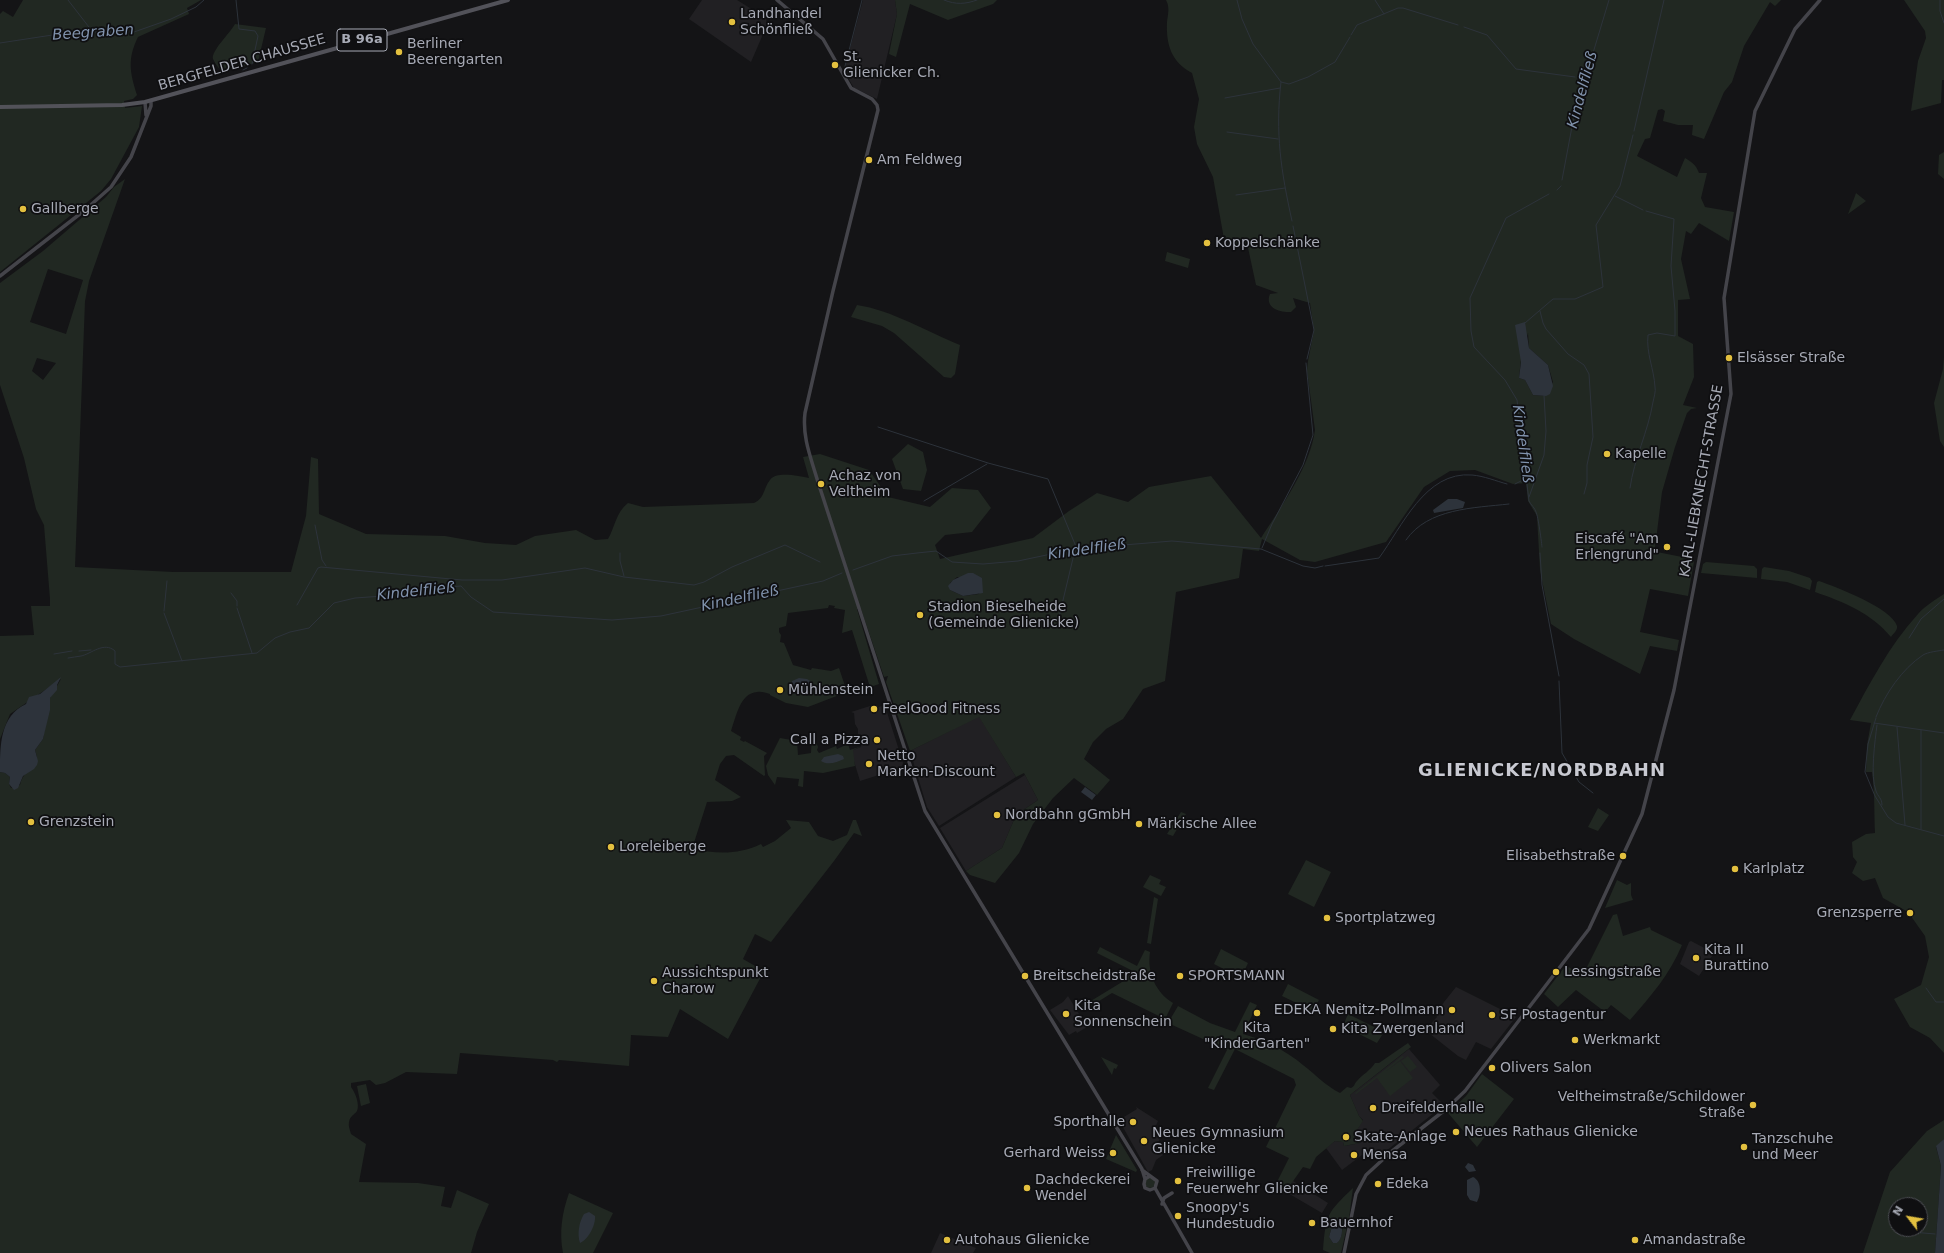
<!DOCTYPE html>
<meta charset="utf-8">
<style>
body{margin:0}
#map{position:relative;width:1944px;height:1253px;overflow:hidden;background:#141416;font-family:"DejaVu Sans",sans-serif}
canvas{display:block}
.north{position:absolute;left:1888px;top:1197px;width:40px;height:40px;box-sizing:border-box;background:#0f0f11;border:1px solid #4c4d53;border-radius:50%;rotate:301deg;font-size:11px;font-weight:700;line-height:16px;text-align:center;color:#a7aab5}
.north::after{content:'';display:block;margin:auto;width:14px;height:18px;background:#e3c03f;clip-path:polygon(50% 0,100% 100%,50% 72%,0 100%)}
</style>
<div id="map">
<canvas width="1944" height="1253"></canvas>
<div class="north">N</div>
</div>
<script>
const g = document.querySelector('canvas').getContext('2d');
g.lineJoin = 'round';
function fillPath(path, color) {
  g.fillStyle = color;
  g.fill(path, 'evenodd');
}
function stroke(path, color, width, dash) {
  g.strokeStyle = color;
  g.lineWidth = width;
  g.lineCap = dash ? 'butt' : 'round';
  g.setLineDash(dash || []);
  g.stroke(path);
}
function label(font, color, halo, rows, align = 'center') {
  g.font = font + ' "DejaVu Sans",sans-serif';
  g.lineWidth = 3.5;
  g.setLineDash([]);
  g.textBaseline = 'middle';
  g.strokeStyle = halo;
  g.fillStyle = color;
  for (const [text, x, y, turn = 0] of rows) {
    g.save();
    g.translate(x, y);
    g.rotate((+turn || 0) * Math.PI / 180);
    g.textAlign = isNaN(turn) ? turn : align;
    if (halo) g.strokeText(text, 0, 0);
    g.fillText(text, 0, 0);
    g.restore();
  }
}
const built = new Path2D(`
 M702 0H737L766 18 767 25 751 62 689 19Z
 M863 0H895L897 14 877 99 854 88 844 71Z
 M870 706 871 709 882 706 886 709 903 763 901 768 860 781 853 758V750L861 747 862 740 858 734V729L855 724 854 713 851 712Z
 M979 716 1016 777 939 826 927 807 910 751Z
 M1025 775 1038 800 1016 815 1002 848 966 871 940 828Z
 M1691 941 1714 953 1699 976 1680 964 1689 942Z
 M1456 987 1516 1017 1491 1049 1476 1042 1466 1060 1458 1056 1425 1030 1437 1017 1436 1015 1444 1002Z
 M1068 996 1087 1027 1077 1033 1076 1031 1069 1035 1050 1010 1063 1002Z
 M1409 1049 1440 1085 1432 1093 1444 1105 1386 1151 1379 1155 1370 1149 1342 1170 1326 1148 1335 1141 1343 1142 1344 1146 1360 1143 1355 1133 1363 1120 1359 1116 1350 1095Z
 M1136 1107 1158 1121 1153 1132 1161 1136 1157 1145 1163 1155 1156 1160 1152 1170 1148 1172 1119 1120 1137 1109Z
 M1293 1181 1328 1203 1322 1213 1286 1192Z
 M940 1233 976 1248 973 1253H931Z`);
const green = new Path2D(`
 M23 0H201L187 8 189 14 138 37C127 59 130 73 137 95L133 99 124 101 125 108 142 106 139 127 111 179 101 191 0 272V14L3 11 13 17Z
 M895 0H997L993 4 948 20 910 4 896 57 889 54 897 14Z
 M1166 0H1781L1775 6 1770 2 1744 46 1732 82 1724 92 1704 139 1692 135 1693 125H1678L1663 121 1665 111 1662 109 1658 110 1650 138 1645 139 1637 156 1677 177 1685 158C1692 162 1696 165 1699 173H1707L1701 198 1705 207 1734 212 1729 241 1699 223 1691 234 1686 231 1681 259 1690 299 1678 300V336L1693 344 1694 377 1683 405 1697 408 1691 409 1687 413 1675 447 1662 492 1655 548 1657 552 1692 559 1694 562 1688 596 1650 589 1640 632 1679 640 1677 651 1650 646 1640 674 1574 639 1551 624 1540 570 1537 516 1528 501 1526 483 1513 484 1475 470 1450 471 1424 487 1386 542 1315 562 1300 560 1262 539 1259 551 1243 549 1239 578 1176 592 1165 681 1143 689 1123 719 1106 729 1093 742 1084 759 1110 780 1097 795 1074 778 1053 798 1033 824 1019 853 995 883 970 875 966 871 1002 848 1016 815 1038 800 1024 773 1016 777 979 717 910 751 886 682 888 676 884 677 861 609H857L879 684 870 687 852 630 842 633 845 610 834 608 835 606 829 605 828 608 788 613 786 626 779 628V632L781 635 780 642 784 643 793 665 811 670 812 668 831 671 839 668 847 692 808 707 786 703 770 695V694C766 693 761 691 757 692 740 693 736 717 731 731L741 737 740 740 744 742 745 741 767 753 764 756 765 775 764 776 734 755 726 756 720 764 715 780 741 797 732 801 707 802 692 849C717 854 738 855 761 844L763 847 775 841 791 828 786 820 809 822 818 836 833 841 847 835 853 820H856L862 836 854 833 834 861 771 942 755 934 743 959 764 971 728 1039 680 1009 668 1037 631 1035 629 1066 559 1060 557 1062 553 1060 460 1053 457 1074 406 1072 385 1083 376 1085 370 1080 351 1083V1087C355 1092 360 1104 357 1111 354 1115 350 1116 349 1122 348 1126 350 1130 351 1134L366 1144 359 1182 418 1183 445 1187 441 1206 451 1208 457 1190 489 1204 477 1232 471 1253H0V772L5 773 10 777 9 784 11 788 20 785C22 775 31 767 37 757L35 750 43 739 50 698 61 679 10 714 0 739V636L34 635 31 606H50V599L44 525 36 509 24 458 0 385V283L43 251 106 197 114 187 125 179 89 281 85 301 75 567 173 572H291L306 516 311 457 318 459 319 514 366 534 445 536 485 543 516 545 535 536 576 530 595 540 608 539C615 527 616 512 628 503L643 507 754 503C765 498 763 489 770 480 776 471 799 476 809 478L803 457 820 454 869 470 888 497 930 507 952 488 978 490 991 508 972 532 945 535 935 545 940 559 1033 538 1069 511 1097 493 1128 502 1149 487 1211 476 1261 538C1281 507 1310 467 1315 430L1307 371 1308 361 1314 331 1310 303 1293 298 1296 307 1291 312C1281 313 1264 308 1270 294L1278 293 1256 285 1247 243C1237 246 1233 246 1224 239L1213 177 1197 144 1194 127 1199 99 1192 73C1171 62 1166 44 1167 22 1168 14 1170 7 1166 0ZM48 269 83 280 66 334 30 322ZM1528 333 1529 348 1548 365 1553 382 1545 396 1533 395 1525 380 1519 378 1521 359ZM37 358 56 363 43 380 32 371ZM957 577 982 578 979 594 963 596 950 590V583Z
 M1904 0H1944V80H1942L1941 103 1911 111 1918 61 1926 38 1925 31Z
 M235 24 266 28 258 62 222 72C219 68 215 64 213 59 211 51 230 33 235 24Z
 M1944 152V179L1938 174 1939 155Z
 M1856 193 1866 201 1848 214 1855 196Z
 M1167 252 1190 259 1188 268 1165 261Z
 M857 305C891 310 928 332 960 345L955 374 951 378 944 377 894 333 882 326 851 317Z
 M1944 357V447L1940 441 1934 403 1943 369Z
 M908 444 923 452 927 470 921 491 903 489 892 459Z
 M1706 562 1754 566 1757 569V578L1701 573 1703 564Z
 M1764 567 1789 571 1810 578 1812 581 1810 590 1787 582 1761 579 1762 569Z
 M1819 581C1836 587 1892 608 1897 626 1898 630 1893 634 1891 637 1871 613 1844 602 1815 592L1817 582Z
 M1944 594V1053L1930 1038 1910 1027 1894 999 1921 985 1929 957 1925 936 1908 912 1883 898 1875 878 1863 881 1852 873 1857 862 1853 857 1852 842 1866 834 1875 833C1874 813 1875 793 1872 772H1866L1867 745 1871 723 1850 720C1870 683 1889 646 1918 614 1925 606 1935 600 1944 594Z
 M812 732 818 747 817 750 819 753 836 746 837 749 848 744 850 750 862 746 853 750 855 766 823 773 804 771 803 787 798 786 799 779 777 777 775 785 768 775 766 766 780 738 797 741 798 755 811 753Z
 M1598 808 1609 815 1598 831 1588 827Z
 M1181 812 1186 814 1173 836 1167 834Z
 M1306 860 1331 872 1314 907 1288 894Z
 M1150 875 1161 880 1159 884 1166 887 1161 896 1143 887Z
 M1617 880 1627 885 1631 883V895L1633 900 1605 908Z
 M1154 897 1158 899 1151 944 1147 943Z
 M1617 914 1623 936 1650 927 1651 930 1682 945C1670 974 1651 996 1630 1020L1611 1005 1605 1012 1576 990 1558 1007 1544 994 1566 965 1582 977 1613 915Z
 M1100 947 1137 966 1145 950 1150 952C1147 972 1155 992 1173 1003L1165 1019 1112 993 1083 1011 1081 1007 1122 982 1133 971 1097 953Z
 M1221 949 1248 963 1241 978 1214 964Z
 M1288 984 1319 1000 1313 1011 1282 996Z
 M1250 1002 1257 1005 1243 1034C1265 1040 1285 1050 1303 1065 1316 1075 1326 1086 1340 1093L1347 1087 1351 1088C1355 1086 1354 1084 1357 1081 1363 1074 1370 1071 1375 1063H1379L1408 1043 1411 1047 1350 1095 1359 1116 1363 1121 1355 1133 1362 1137 1360 1143 1344 1146 1343 1142 1335 1141 1316 1157 1310 1169 1303 1167 1284 1194 1278 1180 1289 1158 1266 1147 1296 1085 1294 1079 1235 1049 1214 1090 1208 1088 1227 1050 1168 1023 1178 1006 1210 1023 1235 1032Z
 M1348 1014 1384 1032 1377 1043 1343 1026Z
 M1402 1056 1404 1057 1385 1072 1400 1061 1413 1078 1390 1096 1377 1078 1356 1094 1355 1093Z
 M1408 1056 1417 1067 1410 1072 1401 1061Z
 M1101 1057 1118 1065 1116 1069 1114 1068 1112 1075Z
 M1482 1074 1514 1099 1477 1147 1448 1113 1466 1096Z
 M366 1084 370 1103 361 1106 357 1086Z
 M1944 1120V1139L1936 1147 1941 1166 1935 1253H1863L1890 1172 1927 1131ZM1896 1205H1920V1229H1896Z
 M1763 1134 1775 1144H1764Z
 M1116 1135 1137 1170 1136 1172 1106 1159Z
 M1145 1183a5 5 0 1 1 10 0a5 5 0 1 1-10 0Z
 M1353 1188 1349 1218 1341 1253H1330L1323 1250C1326 1214 1327 1213 1353 1188ZM1341 1220C1343 1227 1343 1238 1337 1243H1333L1329 1237 1333 1223Z
 M569 1193 613 1213 593 1253H563C559 1232 562 1213 569 1193Z`);
const water = new Path2D(`
 M1525 322 1529 348 1548 365 1553 386 1550 394 1546 396 1533 395 1525 380 1519 378 1521 362 1515 325Z
 M1448 499H1457L1465 502 1463 508 1434 513 1433 510Z
 M968 573H973L982 578 983 593 963 596 950 590 948 586 953 580Z
 M61 677 57 685V690L50 698V710L43 739 35 750 38 761 37 765 34 769 23 776 18 788 14 790 9 784 10 777 5 773 0 772C0 745 0 716 26 704L29 697 40 694Z
 M799 678 807 679 812 682 809 689 797 695 791 692 790 689 792 681Z
 M838 754 843 756 844 759C837 762 828 766 821 761L824 757Z
 M1085 787 1096 795 1092 800 1081 792Z
 M1944 1139V1253H1935L1941 1166 1936 1146Z
 M1468 1163 1473 1165 1476 1171 1469 1172 1465 1167Z
 M1473 1177C1482 1181 1481 1195 1477 1202L1470 1200 1467 1195V1180Z
 M589 1212 595 1216C596 1225 588 1240 580 1243 577 1234 579 1222 584 1214Z
 M1338 1218 1342 1223C1342 1230 1343 1238 1337 1243H1333L1329 1237 1333 1223Z`);
const stream = new Path2D(`
 M68 0 92 31
 M236 0 239 29 255 31 258 36 252 64
 M944 0C956 5 966 4 977 0
 M1237 0 1242 19 1253 44 1281 82 1289 84 1308 77 1335 62 1350 37
 M1375 0 1384 14
 M1940 0V11L1944 23
 M1464 27 1487 35 1516 69 1575 77
 M1351 35 1357 25 1398 8H1403L1458 25
 M0 43 72 32H134L171 19 196 7 204 0
 M243 70 247 68
 M844 70 862 0
 M1579 77 1584 78
 M1281 82C1275 133 1281 171 1292 221
 M1225 98 1280 88
 M1634 131 1664 0
 M1227 132 1278 139
 M1562 180 1574 116 1609 0
 M1557 190 1561 186
 M1236 195 1285 188
 M1615 196 1643 210
 M1293 226 1314 330 1307 359
 M1540 311 1543 323 1546 329 1568 354 1584 365 1589 374 1593 437 1587 465V483L1584 494
 M1525 323 1553 299H1575L1603 287 1596 225 1620 186 1633 135
 M878 427 988 463 1048 479 1077 549
 M1515 484 1525 479
 M1630 488C1634 459 1648 432 1653 402 1654 397 1656 391 1655 387 1654 369 1646 353 1648 335L1657 333 1675 336V311L1671 266 1674 219 1646 211
 M1529 497 1544 455 1546 431 1544 395
 M924 501 987 464
 M315 525 322 560 326 566
 M1406 540C1428 508 1474 508 1509 504
 M1542 547C1542 545 1538 515 1536 512 1535 508 1531 505 1529 501L1517 400 1505 380 1474 347 1471 331 1470 298 1506 218 1549 194
 M1262 548 1272 524 1303 465 1313 435 1306 363
 M620 553V561L624 576
 M1540 553 1542 585 1559 676
 M1325 566 1379 558C1402 527 1425 471 1472 475 1484 476 1496 481 1507 484
 M853 570 892 556 917 553 936 551 952 562 983 564 1018 561 1075 549 1172 541 1261 549 1303 566 1315 568 1323 566
 M231 593 237 601V606
 M297 605 318 568 321 567 462 580H502L585 568 624 577 694 585 704 582 732 567 785 545 820 562
 M237 608 252 653
 M164 611 167 581
 M164 613 182 661
 M1059 617 1075 550
 M1909 638 1921 619 1944 599
 M79 651 91 650
 M54 654 72 651
 M68 658C72 657 77 657 81 656 91 654 104 641 115 651V664L120 667 257 653 275 638 290 632 309 628 334 603 355 598 383 596 388 592 461 586 471 597 493 612 612 620 661 616 823 581 842 573
 M1559 681 1562 753 1579 782 1593 793
 M1876 717C1885 694 1902 669 1923 655 1928 652 1938 651 1944 650
 M1876 718 1868 744 1865 772 1875 796 1888 817 1896 823 1944 836
 M1874 723 1944 733
 M1877 725C1875 741 1870 776 1876 791 1878 797 1882 798 1882 805
 M1897 727 1905 825
 M1921 730V829
 M1926 988 1936 1002H1944
 M1912 1232 1935 1234`);
const secondary = new Path2D(`
 M777 0 823 39 851 88 872 99 877 105 878 110 833 291 805 413C802 437 811 458 818 482L925 811 1120 1133 1142 1169 1145 1179
 M145 102 146 115
 M0 276 85 210 111 187 131 157 151 106V101
 M1142 1170 1157 1181 1155 1188 1150 1190 1145 1188 1144 1184 1145 1179 1150 1176
 M1155 1188 1192 1253
 M1162 1204 1164 1198 1172 1193
 M1344 1253 1356 1194 1366 1175 1391 1152 1445 1110 1465 1091 1589 929 1642 814 1674 690 1731 394 1724 298 1755 111 1795 29 1820 0`);
const primary = new Path2D(`
 M0 107 122 105 145 102 508 0`);
const markers = [
 [732,22,4,"#e3c03f"],
 [399,52,4,"#e3c03f"],
 [835,65,4,"#e3c03f"],
 [869,160,4,"#e3c03f"],
 [23,209,4,"#e3c03f"],
 [1207,243,4,"#e3c03f"],
 [1729,358,4,"#e3c03f"],
 [1607,454,4,"#e3c03f"],
 [821,484,4,"#e3c03f"],
 [1667,547,4,"#e3c03f"],
 [920,615,4,"#e3c03f"],
 [780,690,4,"#e3c03f"],
 [874,709,4,"#e3c03f"],
 [877,740,4,"#e3c03f"],
 [869,764,4,"#e3c03f"],
 [997,815,4,"#e3c03f"],
 [31,822,4,"#e3c03f"],
 [1139,824,4,"#e3c03f"],
 [611,847,4,"#e3c03f"],
 [1623,856,4,"#e3c03f"],
 [1735,869,4,"#e3c03f"],
 [1910,913,4,"#e3c03f"],
 [1327,918,4,"#e3c03f"],
 [1696,958,4,"#e3c03f"],
 [1556,972,4,"#e3c03f"],
 [1025,976,4,"#e3c03f"],
 [1180,976,4,"#e3c03f"],
 [654,981,4,"#e3c03f"],
 [1452,1010,4,"#e3c03f"],
 [1257,1013,4,"#e3c03f"],
 [1066,1014,4,"#e3c03f"],
 [1492,1015,4,"#e3c03f"],
 [1333,1029,4,"#e3c03f"],
 [1575,1040,4,"#e3c03f"],
 [1492,1068,4,"#e3c03f"],
 [1753,1105,4,"#e3c03f"],
 [1373,1108,4,"#e3c03f"],
 [1133,1122,4,"#e3c03f"],
 [1456,1132,4,"#e3c03f"],
 [1346,1137,4,"#e3c03f"],
 [1144,1141,4,"#e3c03f"],
 [1744,1147,4,"#e3c03f"],
 [1113,1153,4,"#e3c03f"],
 [1354,1155,4,"#e3c03f"],
 [1178,1181,4,"#e3c03f"],
 [1378,1184,4,"#e3c03f"],
 [1027,1188,4,"#e3c03f"],
 [1178,1216,4,"#e3c03f"],
 [1312,1223,4,"#e3c03f"],
 [947,1240,4,"#e3c03f"],
 [1635,1240,4,"#e3c03f"]
];
const shields = [
 [362,40,50]
];
const shieldNames = [
 ["B 96a",362,40]
];
const poiNames = [
 ["Landhandel",740,14],
 ["Schönfließ",740,30],
 ["Berliner",407,44],
 ["Beerengarten",407,60],
 ["St.",843,57],
 ["Glienicker Ch.",843,73],
 ["Am Feldweg",877,160],
 ["Gallberge",31,209],
 ["Koppelschänke",1215,243],
 ["Elsässer Straße",1737,358],
 ["Kapelle",1615,454],
 ["Achaz von",829,476],
 ["Veltheim",829,492],
 ["Eiscafé \"Am",1659,539,"right"],
 ["Erlengrund\"",1659,555,"right"],
 ["Stadion Bieselheide",928,607],
 ["(Gemeinde Glienicke)",928,623],
 ["Mühlenstein",788,690],
 ["FeelGood Fitness",882,709],
 ["Call a Pizza",869,740,"right"],
 ["Netto",877,756],
 ["Marken-Discount",877,772],
 ["Nordbahn gGmbH",1005,815],
 ["Grenzstein",39,822],
 ["Märkische Allee",1147,824],
 ["Loreleiberge",619,847],
 ["Elisabethstraße",1615,856,"right"],
 ["Karlplatz",1743,869],
 ["Grenzsperre",1902,913,"right"],
 ["Sportplatzweg",1335,918],
 ["Kita II",1704,950],
 ["Burattino",1704,966],
 ["Lessingstraße",1564,972],
 ["Aussichtspunkt",662,973],
 ["Charow",662,989],
 ["Breitscheidstraße",1033,976],
 ["SPORTSMANN",1188,976],
 ["Kita",1074,1006],
 ["Sonnenschein",1074,1022],
 ["EDEKA Nemitz-Pollmann",1444,1010,"right"],
 ["SF Postagentur",1500,1015],
 ["Kita",1257,1028,"center"],
 ["\"KinderGarten\"",1257,1044,"center"],
 ["Kita Zwergenland",1341,1029],
 ["Werkmarkt",1583,1040],
 ["Olivers Salon",1500,1068],
 ["Veltheimstraße/Schildower",1745,1097,"right"],
 ["Straße",1745,1113,"right"],
 ["Dreifelderhalle",1381,1108],
 ["Sporthalle",1125,1122,"right"],
 ["Neues Rathaus Glienicke",1464,1132],
 ["Neues Gymnasium",1152,1133],
 ["Glienicke",1152,1149],
 ["Skate-Anlage",1354,1137],
 ["Tanzschuhe",1752,1139],
 ["und Meer",1752,1155],
 ["Gerhard Weiss",1105,1153,"right"],
 ["Mensa",1362,1155],
 ["Freiwillige",1186,1173],
 ["Feuerwehr Glienicke",1186,1189],
 ["Dachdeckerei",1035,1180],
 ["Wendel",1035,1196],
 ["Edeka",1386,1184],
 ["Snoopy's",1186,1208],
 ["Hundestudio",1186,1224],
 ["Bauernhof",1320,1223],
 ["Autohaus Glienicke",955,1240],
 ["Amandastraße",1643,1240]
];
const streetNames = [
 ["BERGFELDER CHAUSSEE",242,63,-16],
 ["KARL-LIEBKNECHT-STRASSE",1702,481,-80]
];
const waterNames = [
 ["Beegraben",93,33,-4],
 ["Kindelfließ",1583,90,-75],
 ["Kindelfließ",1522,444,82],
 ["Kindelfließ",1087,550,-8],
 ["Kindelfließ",416,592,-6],
 ["Kindelfließ",740,599,-12]
];
const districtNames = [
 ["GLIENICKE/NORDBAHN",1542,771]
];
fillPath(built, '#212023');
fillPath(green, '#212822');
fillPath(water, '#2d333b');
stroke(stream, '#2d333b', 1);
stroke(secondary, '#44444a', 3.5);
stroke(primary, '#525259', 4);
for (const [x, y, r, color] of markers) {
  const dot = new Path2D();
  dot.arc(x, y, r, 0, 2 * Math.PI);
  g.fillStyle = color;
  g.fill(dot);
  stroke(dot, '#0f0f11', 1.5);
}
for (const [x, y, w] of shields) {
  const box = new Path2D();
  box.roundRect(x - w / 2, y - 11, w, 22, 3);
  g.fillStyle = '#0f0f11';
  g.fill(box);
  stroke(box, '#a7aab5', 1);
}
label('bold 13px', '#a7aab5', null, shieldNames);
label('14px', '#a7aab5', '#0f0f11', poiNames, 'left');
label('14px', '#a7aab5', '#0f0f11', streetNames);
label('italic 15px', '#8193ad', '#0f0f11', waterNames);
g.letterSpacing = '1px';
label('bold 18px', '#c8c9d1', '#0f0f11', districtNames);
g.letterSpacing = '0px';
</script>
